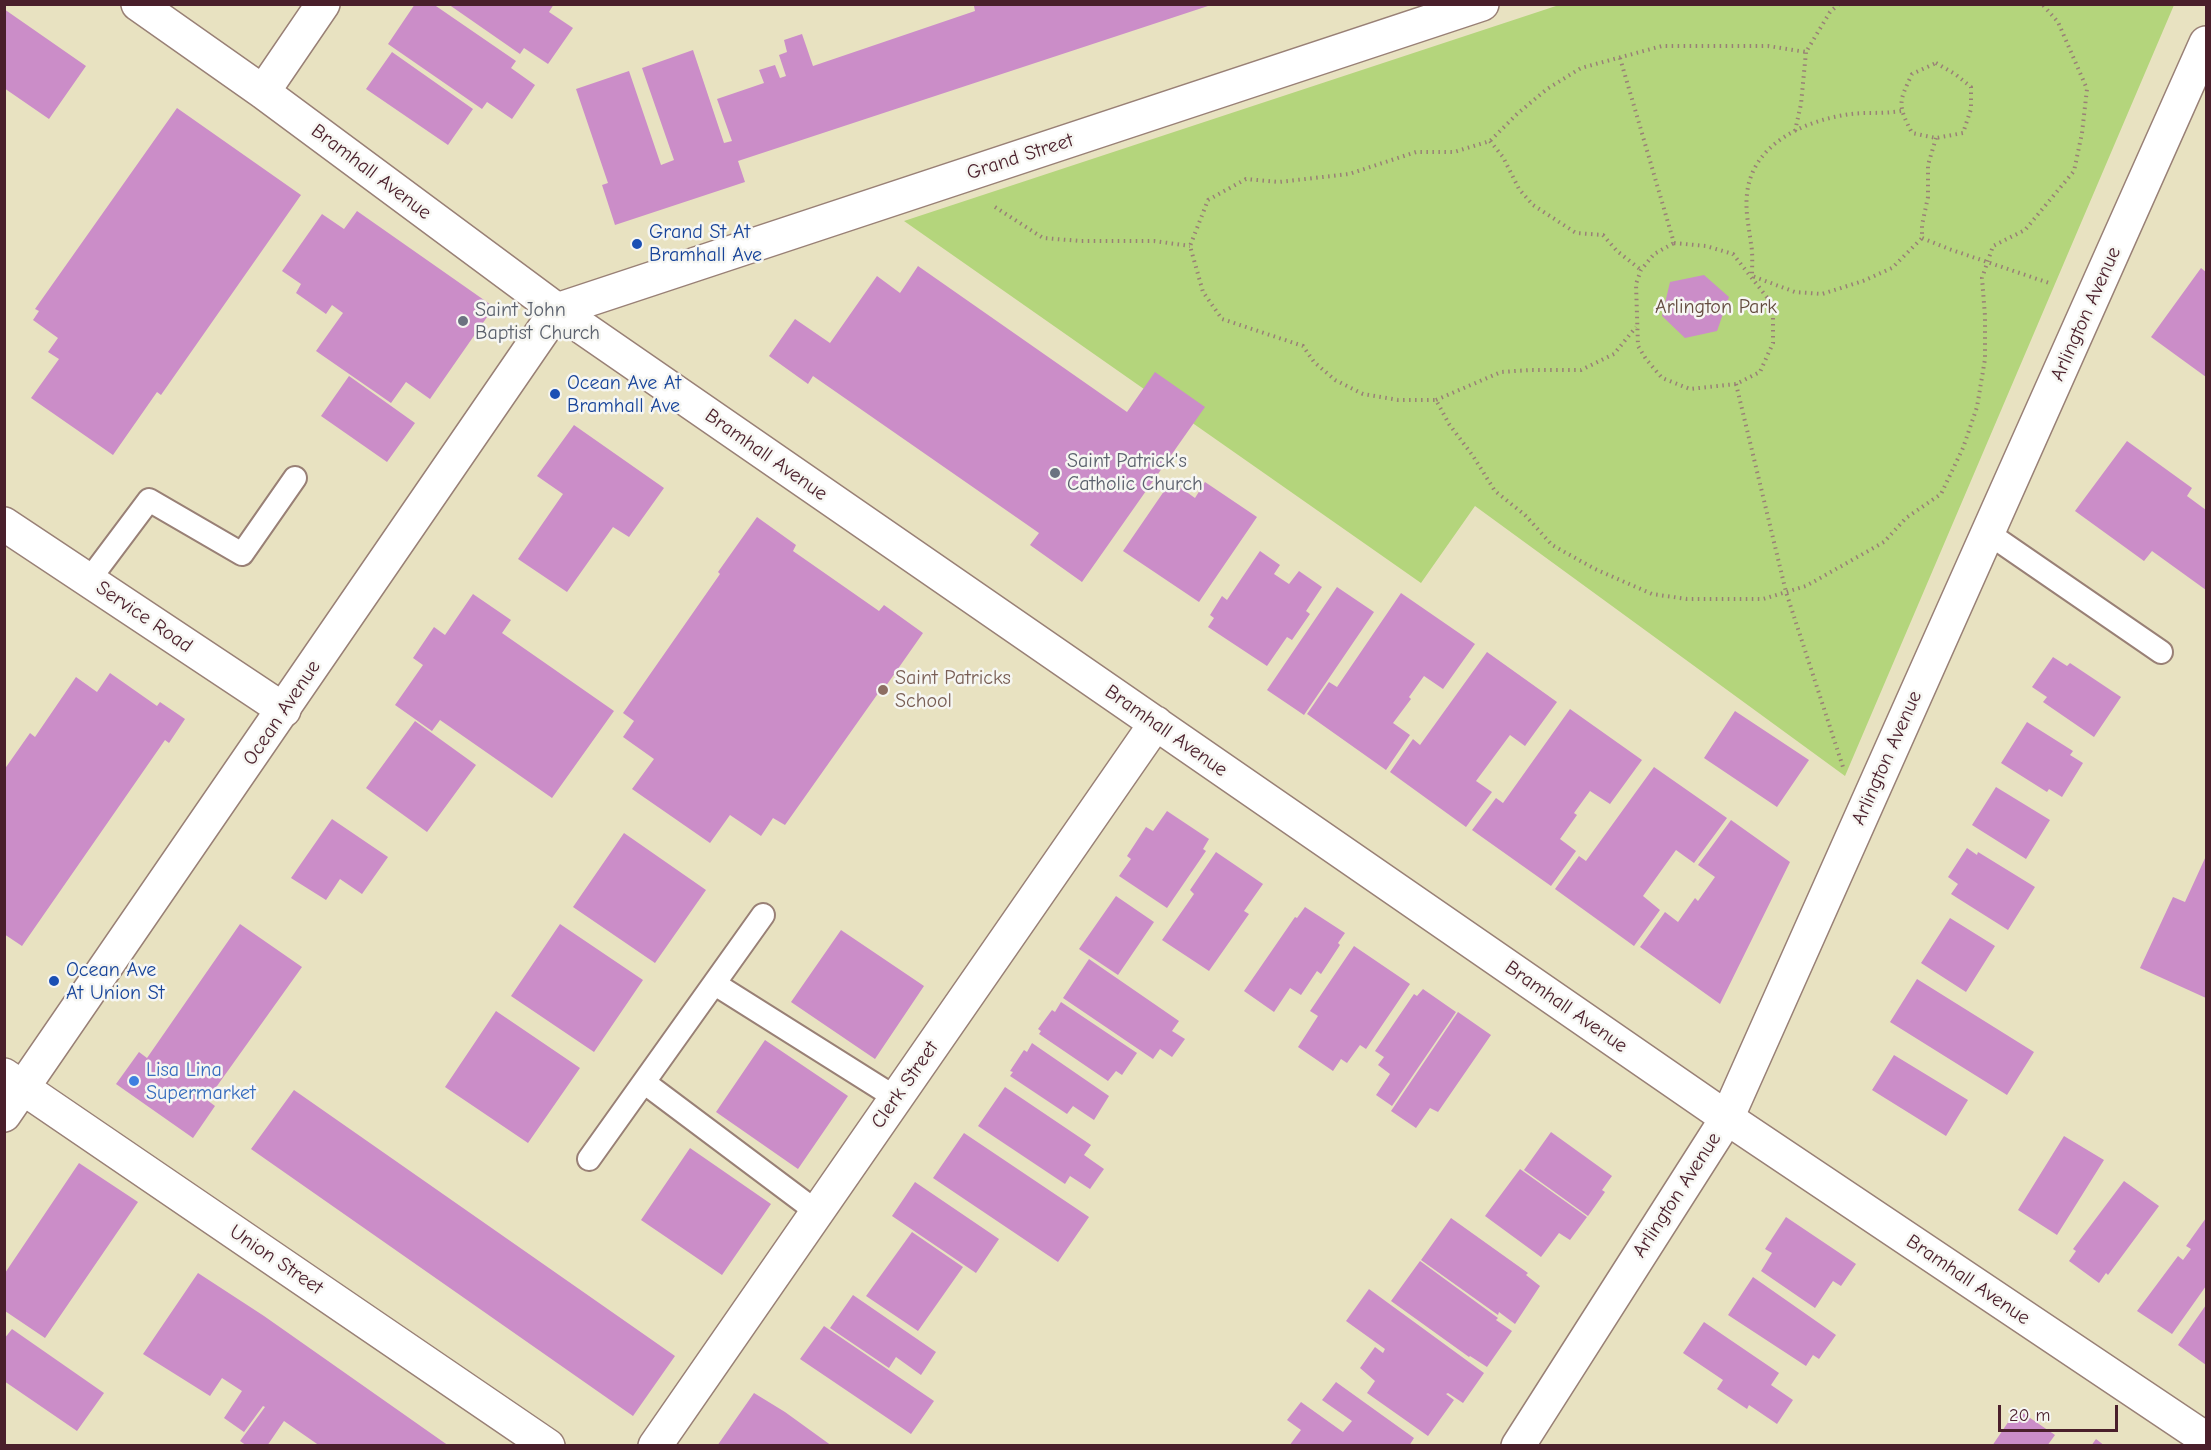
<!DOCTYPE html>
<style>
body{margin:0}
#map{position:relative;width:2211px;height:1450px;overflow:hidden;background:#e8e2c1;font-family:"Comic Neue",sans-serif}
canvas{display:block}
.frame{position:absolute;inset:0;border:6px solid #4a1f2b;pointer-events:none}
.scale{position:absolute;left:1998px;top:1405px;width:120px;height:27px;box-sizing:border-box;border:3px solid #4a1f2b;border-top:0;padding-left:8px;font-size:18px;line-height:21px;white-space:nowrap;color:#4a1f2b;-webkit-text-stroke:4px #f6f6f2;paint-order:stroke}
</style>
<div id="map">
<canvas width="2211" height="1450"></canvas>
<div class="frame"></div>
<div class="scale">20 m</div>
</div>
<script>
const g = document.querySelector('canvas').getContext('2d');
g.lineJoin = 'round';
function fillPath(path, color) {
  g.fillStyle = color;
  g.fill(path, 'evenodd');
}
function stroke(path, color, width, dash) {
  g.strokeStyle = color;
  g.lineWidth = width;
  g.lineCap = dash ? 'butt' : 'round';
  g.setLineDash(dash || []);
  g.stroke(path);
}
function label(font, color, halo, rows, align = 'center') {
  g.font = font + ' "Comic Neue",sans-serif';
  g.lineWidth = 5;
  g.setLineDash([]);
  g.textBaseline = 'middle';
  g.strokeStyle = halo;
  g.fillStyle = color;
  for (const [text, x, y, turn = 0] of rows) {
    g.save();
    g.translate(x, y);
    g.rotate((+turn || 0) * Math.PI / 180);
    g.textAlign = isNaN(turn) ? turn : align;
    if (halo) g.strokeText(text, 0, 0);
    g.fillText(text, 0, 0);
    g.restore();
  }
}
const green = new Path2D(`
 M1559 5H2174L1845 776 1475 506 1421 583 904 221Z`);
const building = new Path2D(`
 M415 4H433L516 61 511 68 535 85 512 119 487 102 482 109 388 44Z
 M448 4H554L549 12 573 28 548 64 524 48 520 54Z
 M978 4 1211 5 738 161 745 182 615 225 602 185 608 183 576 89 629 71 661 165 674 160 642 68 693 50 724 143 732 141 717 99 764 83 759 70 775 65 780 78 786 76 779 55 787 52 784 40 802 34 813 66 975 11 974 6Z
 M4 9 86 66 49 119 4 88Z
 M392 52 473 109 448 145 366 89Z
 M177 108 301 195 161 395 157 392 113 455 31 398 59 359 48 352 58 338 33 320 39 311 35 309Z
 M357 211 494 307 430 399 406 382 391 403 316 351 343 313 332 305 326 314 296 293 301 284 282 271 322 214 344 229Z
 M918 266 1127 412 1155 372 1205 407 1082 582 1030 545 1039 533 813 376 808 384 769 356 795 319 830 343 877 276 900 293Z
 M2201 268 2206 272V377L2151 337Z
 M1704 275 1729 297 1717 331 1685 338 1662 316 1670 282Z
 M349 376 415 423 387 462 321 416Z
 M574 425 664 488 629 537 613 527 567 592 518 559 563 494 537 476Z
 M2127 441 2192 488 2187 496 2206 510V590L2152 551 2144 561 2075 511Z
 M1171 481 1195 498 1205 482 1257 517 1199 602 1123 551Z
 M757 517 796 545 793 551 879 611 884 605 923 633 881 693 879 692 785 825 773 818 761 836 730 815 710 843 632 789 654 759 623 737 634 721 623 713 720 574 718 572Z
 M1260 551 1280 565 1274 574 1289 584 1299 571 1322 587 1306 611 1310 614 1292 640 1287 637 1267 666 1208 627 1214 618 1210 615 1222 596 1227 600Z
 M1337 587 1374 612 1304 715 1267 690Z
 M1401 593 1475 644 1443 689 1424 676 1409 697 1411 699 1393 723 1410 735 1386 770 1307 714 1329 682 1337 687Z
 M473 594 511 620 502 633 614 711 552 798 440 720 432 731 395 705 423 665 413 658 434 627 445 635Z
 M1487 652 1557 702 1525 746 1510 735 1476 781 1492 792 1466 827 1390 772 1413 739 1420 745Z
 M2053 657 2067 666 2070 663 2121 697 2094 737 2043 702 2047 697 2032 687Z
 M110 673 157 706 160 702 185 719 169 743 165 740 22 946 4 934V770L30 733 35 737 76 677 97 692Z
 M1570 709 1642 760 1610 804 1590 791 1574 813 1577 815 1560 839 1576 851 1551 886 1472 830 1496 798 1503 803Z
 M1735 711 1809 760 1777 807 1704 758Z
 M415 721 476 765 427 832 366 788Z
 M2027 722 2073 751 2070 755 2083 763 2062 797 2049 789 2047 792 2001 763Z
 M1654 767 1727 818 1694 863 1676 850 1643 896 1660 910 1634 946 1555 889 1579 856 1586 861Z
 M1996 787 2050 820 2026 859 1972 825Z
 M1167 811 1209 839 1203 849 1206 851 1167 908 1119 876 1131 859 1127 856 1146 827 1153 831Z
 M332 819 388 857 362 894 340 879 326 900 291 878Z
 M1731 820 1790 862 1720 1004 1640 947 1665 912 1678 922 1695 898 1698 901 1715 877 1698 865Z
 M624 833 706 890 655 963 573 907Z
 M1967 848 1977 855 1978 852 2035 887 2008 930 1951 894 1958 884 1948 877Z
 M1216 852 1263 884 1244 911 1249 914 1209 971 1162 940 1194 894 1190 890Z
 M2206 856V998L2140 968 2173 897 2185 902Z
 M1116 896 1154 922 1118 975 1079 949Z
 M1305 907 1345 933 1338 943 1340 945 1321 974 1317 971 1301 995 1290 988 1274 1012 1244 991 1295 917 1297 918Z
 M1950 918 1995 946 1966 992 1921 963Z
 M240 924 302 967 207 1100 215 1106 193 1138 116 1084 139 1052 147 1058Z
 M560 924 643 980 594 1052 511 996Z
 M841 930 924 986 875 1059 791 1002Z
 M1354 946 1410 984 1366 1049 1360 1045 1347 1063 1341 1059 1333 1071 1298 1047 1318 1016 1310 1011Z
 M1089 959 1179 1021 1172 1031 1185 1039 1172 1057 1160 1049 1153 1059 1063 998Z
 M1917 979 2034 1052 2007 1095 1890 1022Z
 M1423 989 1456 1012 1392 1106 1376 1095 1390 1074 1378 1065 1384 1057 1375 1051 1414 994 1417 996Z
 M1061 1002 1137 1053 1122 1075 1116 1071 1108 1081 1039 1034 1041 1031 1038 1029 1052 1010 1055 1012Z
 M496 1011 580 1068 528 1143 445 1087Z
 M1458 1012 1491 1035 1438 1112 1430 1108 1416 1128 1391 1111Z
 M765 1040 848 1096 798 1169 716 1112Z
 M1032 1043 1109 1096 1094 1120 1073 1106 1067 1114 1010 1076 1013 1072 1010 1071 1024 1050 1027 1052Z
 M1894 1055 1968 1100 1946 1136 1872 1090Z
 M1005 1087 1091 1145 1084 1155 1104 1169 1090 1189 1070 1176 1065 1184 978 1126Z
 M294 1090 675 1356 633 1416 251 1149Z
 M1551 1132 1612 1176 1602 1190 1605 1192 1588 1216 1524 1170Z
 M964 1133 1089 1217 1058 1262 933 1178Z
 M2064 1136 2104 1160 2057 1235 2018 1210Z
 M690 1148 771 1204 722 1275 641 1220Z
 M79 1163 138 1202 45 1338 5 1311V1273Z
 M1520 1169 1587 1217 1570 1240 1559 1233 1541 1257 1485 1216Z
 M2124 1181 2159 1206 2108 1275 2106 1273 2099 1283 2069 1261 2076 1251 2073 1249Z
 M915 1182 999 1239 976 1273 892 1216Z
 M1786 1217 1856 1264 1841 1286 1833 1281 1815 1308 1761 1271 1772 1253 1765 1249Z
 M1451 1218 1528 1273 1526 1275 1540 1286 1515 1324 1499 1312 1498 1315 1421 1260Z
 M2206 1218V1286L2172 1334 2137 1311 2178 1256 2183 1260 2191 1249 2186 1246Z
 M912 1232 963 1267 918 1331 866 1296Z
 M1420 1261 1498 1318 1496 1320 1512 1331 1487 1367 1470 1356 1469 1357 1391 1301Z
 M198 1273 264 1316 449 1446H320L284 1421 267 1446H247L240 1441 265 1407 263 1406 244 1432 224 1418 242 1391 222 1378 210 1396 143 1354Z
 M1753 1277 1836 1335 1819 1359 1813 1355 1806 1366 1728 1315Z
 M1369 1289 1484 1373 1463 1403 1448 1393 1446 1394 1454 1400 1428 1436 1367 1393 1375 1381 1360 1368 1375 1347 1383 1353 1385 1349 1346 1321Z
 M853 1295 936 1352 921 1375 896 1357 889 1368 830 1328Z
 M2206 1305V1365L2178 1345Z
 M1704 1322 1779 1373 1771 1385 1793 1400 1777 1424 1749 1405 1747 1409 1717 1389 1723 1380 1683 1353Z
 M824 1326 934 1401 911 1434 800 1359Z
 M12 1329 104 1393 77 1431 4 1381V1339Z
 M1336 1382 1414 1438 1409 1446H1289L1301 1430 1287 1420 1301 1402 1343 1432 1352 1421 1322 1400Z
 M754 1393 785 1412 832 1446H717Z
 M2017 1409 2055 1435 2047 1446H1992Z
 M2096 1439 2105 1446H2091Z`);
const path = new Path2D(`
 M1839 4 1830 12 1806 52 1768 46H1662L1581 68 1547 89 1517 114 1490 141 1454 152H1416L1349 174 1279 182 1246 179 1208 200 1190 246 1203 292 1222 319 1303 346 1314 362 1335 380 1363 394 1398 400H1436L1449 424 1473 456 1495 491 1525 515 1552 545 1595 569 1652 594 1687 599H1763L1806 586 1884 542 1906 518 1941 494 1963 448 1977 407 1985 359V316L1982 278 1993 246 2025 230 2074 171 2082 133 2087 89 2058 22 2042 4
 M1620 58 1674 243
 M1936 63 1955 74 1971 87V109L1963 133 1936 138 1912 133C1897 104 1899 102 1912 74Z
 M1901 111C1884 114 1867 112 1851 114 1806 120 1752 143 1747 194 1745 211 1749 227 1751 244 1753 254 1752 265 1752 276L1795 292 1822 294 1863 281 1892 268 1922 238
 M1795 131 1801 104 1806 52
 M1936 138 1928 165V197L1922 225V238L1949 249 2049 283
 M1490 141 1503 157 1519 189 1533 205 1576 233 1603 235 1617 251 1641 270
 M995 207 1043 238 1081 241H1154L1190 246
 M1674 243 1706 246 1733 254 1773 305V343L1760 372 1736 384 1690 389 1662 378 1646 359 1638 346 1636 284 1641 270 1654 254Z
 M1736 384 1786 592 1843 767
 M1436 400 1501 372 1530 370H1581L1614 354 1636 327`);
const service = new Path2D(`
 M1988 533 2161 652
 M89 580 149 500 242 554 295 478
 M715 984 896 1098
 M645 1083 817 1212
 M589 1159 763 915`);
const minor = new Path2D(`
 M138 4 263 92 557 310 1727 1118 2206 1439
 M263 92 323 4
 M4 524 284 710
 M4 1075 548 1446
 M655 1446 1156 723`);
const tertiary = new Path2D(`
 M4 1115 557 310 1482 4
 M1518 1446 1727 1118 2206 43`);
const markers = [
 [637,244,6,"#1a4fb4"],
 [463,321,6,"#6b7280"],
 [555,394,6,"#1a4fb4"],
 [1055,473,6,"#6b7280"],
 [883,690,6,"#8d6e63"],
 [54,981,6,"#1a4fb4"],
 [134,1081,6,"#3f7fe0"]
];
const streetNames = [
 ["Grand Street",1020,157,-18],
 ["Bramhall Avenue",371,172,37],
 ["Arlington Avenue",2086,314,-66],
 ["Bramhall Avenue",766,455,35],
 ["Service Road",144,617,34],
 ["Ocean Avenue",282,713,-56],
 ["Bramhall Avenue",1166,731,35],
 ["Arlington Avenue",1887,758,-66],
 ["Bramhall Avenue",1566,1007,35],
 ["Clerk Street",905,1085,-55],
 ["Arlington Avenue",1677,1195,-57],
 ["Union Street",276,1260,34],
 ["Bramhall Avenue",1968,1280,34]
];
const transitNames = [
 ["Grand St At",649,232],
 ["Bramhall Ave",649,255],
 ["Ocean Ave At",567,383],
 ["Bramhall Ave",567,406],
 ["Ocean Ave",66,970],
 ["At Union St",66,993]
];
const parkNames = [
 ["Arlington Park",1716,307]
];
const worshipNames = [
 ["Saint John",475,310],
 ["Baptist Church",475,333],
 ["Saint Patrick's",1067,461],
 ["Catholic Church",1067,484]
];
const educationNames = [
 ["Saint Patricks",895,678],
 ["School",895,701]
];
const shopNames = [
 ["Lisa Lina",146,1070],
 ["Supermarket",146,1093]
];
fillPath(green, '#b4d57c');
fillPath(building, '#cb8dc8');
stroke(service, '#998076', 26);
stroke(minor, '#998076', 36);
stroke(tertiary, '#998076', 36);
stroke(path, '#998076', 4, [1.5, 4.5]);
stroke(service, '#fff', 22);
stroke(minor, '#fff', 33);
stroke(tertiary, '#fff', 33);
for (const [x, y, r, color] of markers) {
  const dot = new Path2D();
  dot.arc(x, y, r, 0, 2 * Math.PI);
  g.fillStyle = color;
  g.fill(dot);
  stroke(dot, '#f6f6f2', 2);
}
label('20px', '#4a1f2b', '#f6f6f2', streetNames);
label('20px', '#164399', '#f6f6f2', transitNames, 'left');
label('20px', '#644c3f', '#f6f6f2', parkNames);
label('20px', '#5b616d', '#f6f6f2', worshipNames, 'left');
label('20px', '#785e54', '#f6f6f2', educationNames, 'left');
label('20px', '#366cbe', '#f6f6f2', shopNames, 'left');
</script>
